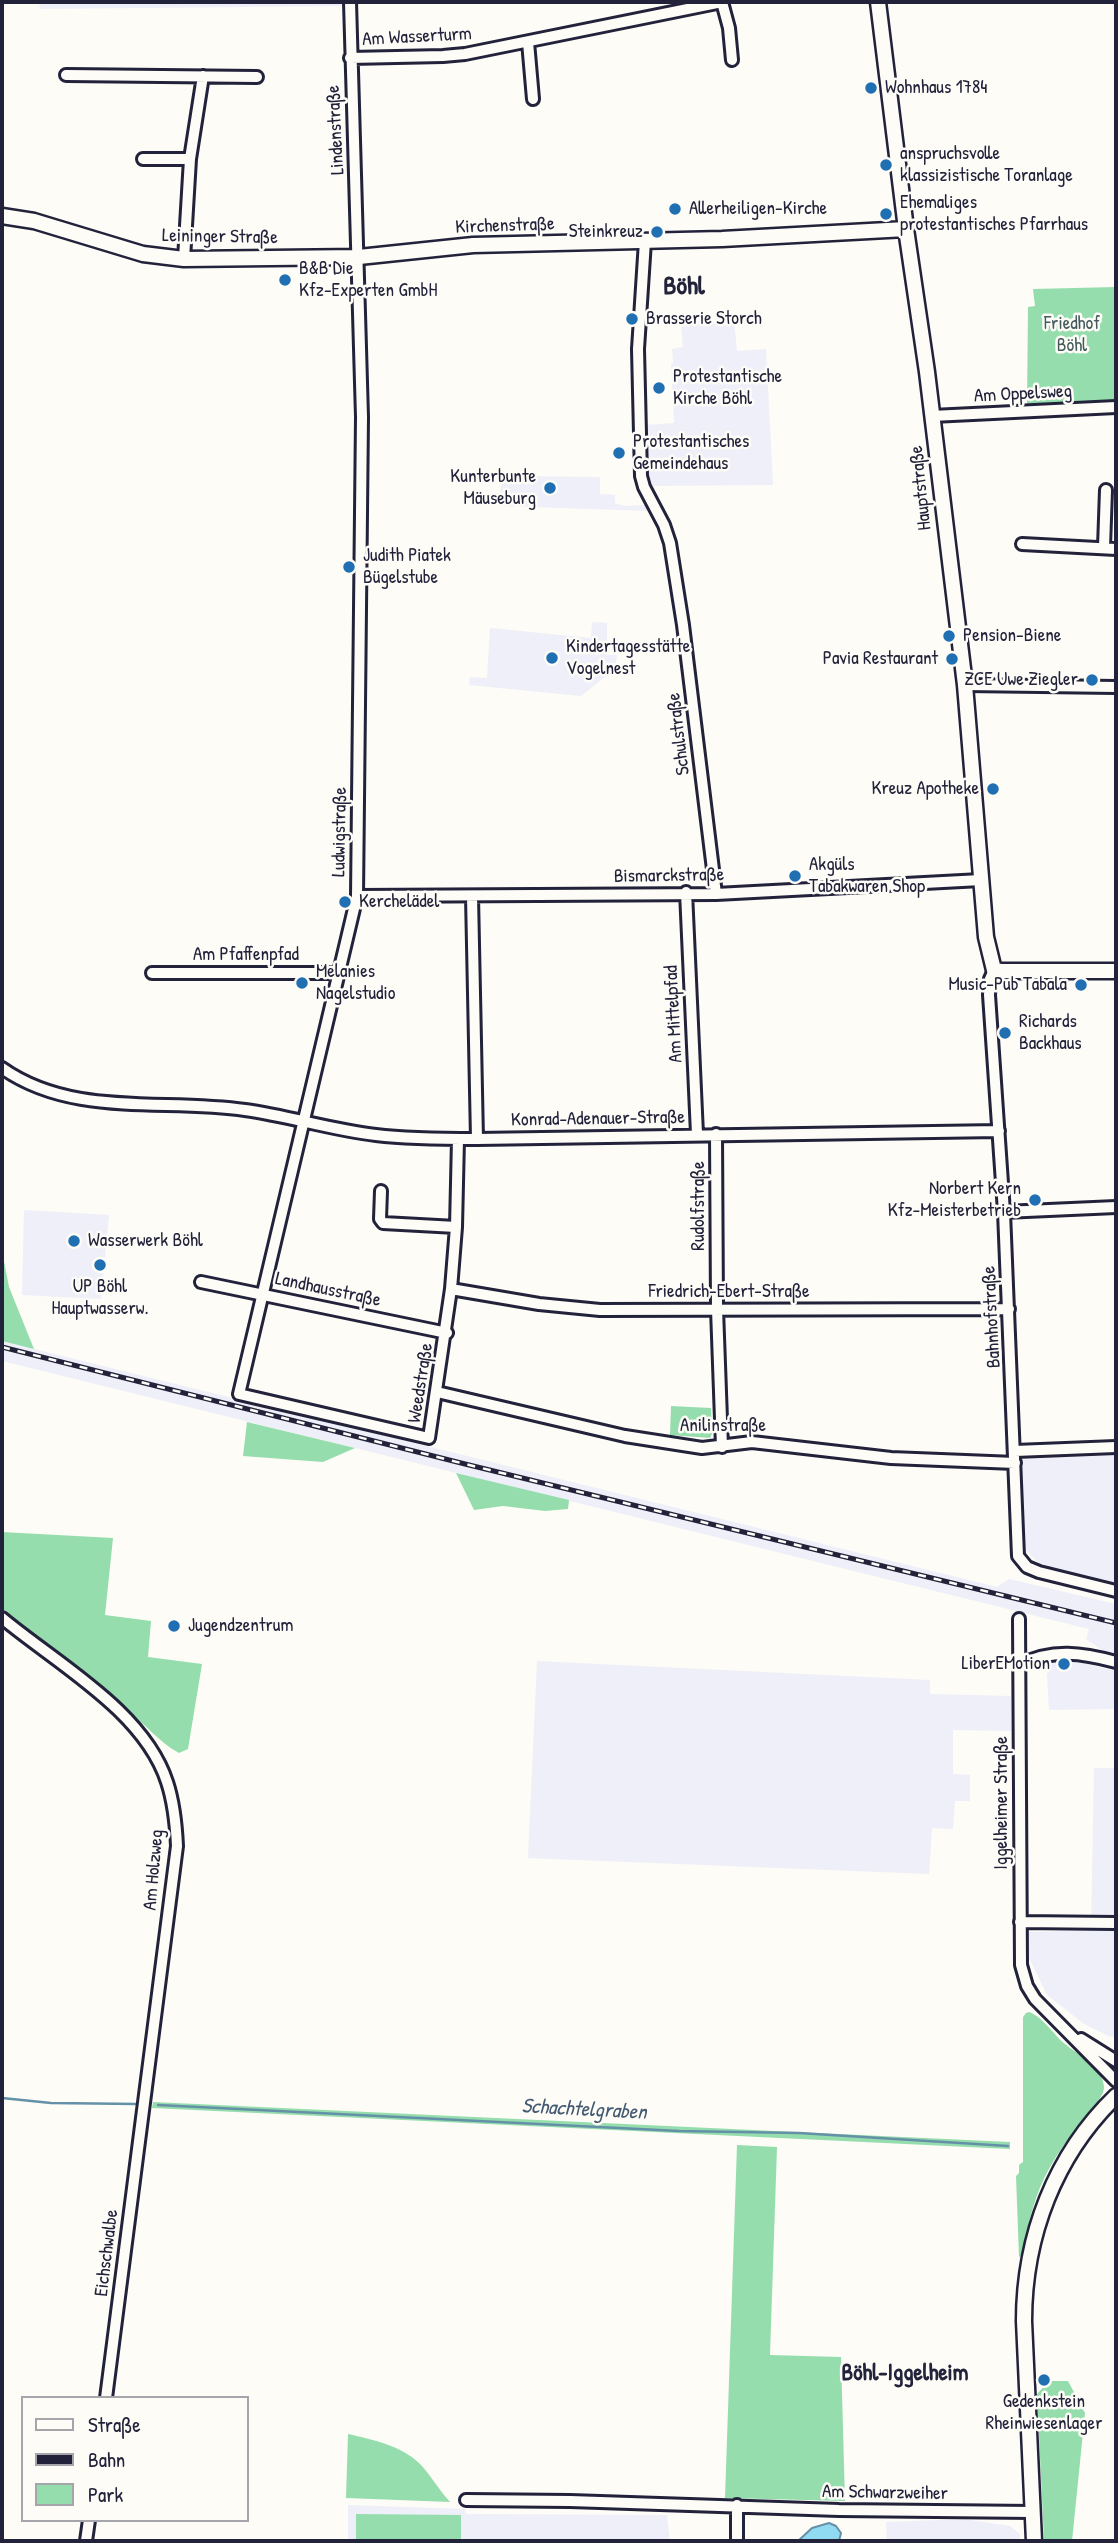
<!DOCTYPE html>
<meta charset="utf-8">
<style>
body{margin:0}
#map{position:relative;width:1118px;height:2543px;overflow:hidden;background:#fdfcf7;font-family:"Patrick Hand",sans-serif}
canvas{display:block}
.frame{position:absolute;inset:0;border:4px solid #22223b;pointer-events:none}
.legend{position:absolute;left:21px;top:2396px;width:228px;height:126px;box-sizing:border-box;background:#fdfcf7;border:2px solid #a5a5ac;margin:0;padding:9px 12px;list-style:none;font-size:21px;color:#22223b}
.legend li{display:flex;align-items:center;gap:14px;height:35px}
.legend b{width:35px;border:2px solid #a5a5ac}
</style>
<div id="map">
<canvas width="1118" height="2543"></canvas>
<div class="frame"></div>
<ul class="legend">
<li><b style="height:9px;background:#fdfcf7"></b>Straße</li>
<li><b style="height:9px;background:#22223b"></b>Bahn</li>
<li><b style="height:19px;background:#95ddac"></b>Park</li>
</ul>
</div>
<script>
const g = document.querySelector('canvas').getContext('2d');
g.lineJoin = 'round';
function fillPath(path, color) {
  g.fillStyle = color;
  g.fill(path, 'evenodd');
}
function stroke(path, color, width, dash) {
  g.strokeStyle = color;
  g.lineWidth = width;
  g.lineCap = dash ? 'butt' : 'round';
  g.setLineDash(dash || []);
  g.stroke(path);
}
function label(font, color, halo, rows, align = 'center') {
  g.font = font + ' "Patrick Hand",sans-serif';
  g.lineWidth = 5;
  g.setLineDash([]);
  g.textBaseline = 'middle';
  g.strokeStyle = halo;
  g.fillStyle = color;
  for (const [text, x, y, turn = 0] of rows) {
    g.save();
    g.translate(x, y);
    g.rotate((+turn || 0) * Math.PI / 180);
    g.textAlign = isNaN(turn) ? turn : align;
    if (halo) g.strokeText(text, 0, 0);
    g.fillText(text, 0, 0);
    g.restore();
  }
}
const built = new Path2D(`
 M39 2H345V6L40 9Z
 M734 320 737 351 766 349 773 485 650 486 646 478 644 425 674 423 671 364 673 363 672 349 683 347 681 323Z
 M511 476 600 477V494L615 495V503L624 506 647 505 651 511 500 506 501 482 505 477Z
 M592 622 607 623V655H617L615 669 581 696 469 685 470 677 487 678 490 628 591 638Z
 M24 1210 109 1215 101 1299 22 1295Z
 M2 1341 997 1587 1009 1579 1116 1604V1655L1103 1651 1086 1639 1089 1629 2 1361Z
 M1116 1452V1586L1047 1571 1021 1546 1019 1454Z
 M1053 1656 1116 1671V1709L1049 1710 1047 1675Z
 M537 1661 930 1680V1694L1011 1696V1731L953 1730V1774L970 1775V1801H955L953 1829 932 1828 929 1874 528 1858Z
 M1094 1768H1116V2037L1108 2036 1084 2024 1047 1995 1029 1958 1028 1932 1091 1930Z
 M348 2505 465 2509 466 2514 667 2515 670 2541H348Z
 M964 2519 1010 2526 1020 2534V2541H887L886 2522Z`);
const green = new Path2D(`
 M1116 287V403L1027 406 1028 307 1035 306 1033 289Z
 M2 1251 9 1287 34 1349 2 1341Z
 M671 1406 711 1408 712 1434 710 1438 670 1435Z
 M247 1422 355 1448 323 1462 243 1456Z
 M456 1473 569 1500 568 1509 545 1511 503 1506 474 1510Z
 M2 1532 113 1538 105 1615 151 1621 148 1657 202 1664 188 1749 179 1753C159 1743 147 1724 128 1713L2 1608Z
 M1029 2012C1043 2017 1054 2035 1065 2044 1078 2055 1103 2067 1104 2087 1105 2098 1081 2120 1074 2131 1066 2142 1057 2154 1050 2167 1035 2193 1028 2224 1022 2254L1019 2257 1016 2176 1019 2173V2165L1023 2162V2017L1026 2013Z
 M153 2102 1010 2142V2149L152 2108Z
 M737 2145 777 2147 770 2355 841 2357 845 2501 725 2498Z
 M1049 2381H1068L1085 2413 1072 2541H1044L1037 2394Z
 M348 2434C373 2440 400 2445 419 2463 430 2474 439 2490 450 2502L346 2498Z
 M356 2514 461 2515V2541H356Z`);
const water = new Path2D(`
 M829 2523 836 2526 841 2533 839 2541H798L812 2528Z`);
const stream = new Path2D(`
 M2 2098 51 2103 137 2104
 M158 2105 679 2131 799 2133 1008 2146`);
const street = new Path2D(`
 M350 2 362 417 357 896 239 1394 429 1438 451 1289 456 1227 458 1139
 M722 2 729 28 732 60
 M528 42 533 99
 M350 58 443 56 465 54 722 2
 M66 75 257 77
 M143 159H190
 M645 241 638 349 641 476 644 487 664 525 670 543 683 625 716 894
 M184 259 190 159 203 76
 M932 416 1116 407
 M1022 544 1116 549
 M1104 547 1106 490
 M965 685 1116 687
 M686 892 697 1134
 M357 896 716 894 981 880
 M472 896 477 1139
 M994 970 990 979 989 995 1004 1212 1018 1556 1027 1567 1039 1572 1116 1591
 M152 973H339
 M2 1068C73 1118 164 1098 245 1110 289 1116 332 1130 376 1135 409 1139 443 1139 477 1139L999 1131
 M716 1134 717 1309 722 1447
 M381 1191 380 1219 383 1223 456 1227
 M1004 1212 1116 1207
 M201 1282 447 1333
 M451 1289 539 1304 600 1310 1009 1309
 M437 1392 625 1436 702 1448 752 1442 891 1458 1015 1463
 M1015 1451 1116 1447
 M2 1618C57 1664 144 1711 167 1782 174 1803 176 1824 177 1846L106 2398
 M1019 1619 1021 1965 1027 1986 1035 1999 1116 2081
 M1020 1665C1052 1648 1083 1653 1116 1662
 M1020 1922 1116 1923
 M1081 2039 1116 2061
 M466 2500 570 2501 839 2510 1033 2512
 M86 2541 89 2520
 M737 2541V2505`);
const secondary = new Path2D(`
 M878 2 906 229 927 372 965 685 986 937 994 970 1001 971H1116
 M2 216 34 221 143 254 184 259 359 257 473 245 722 239 906 229
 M1034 2541 1024 2321C1024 2236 1055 2155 1116 2096`);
const rail = new Path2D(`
 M2 1347 465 1464 1116 1623`);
const markers = [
 [871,88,7,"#1f6fb2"],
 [886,165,7,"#1f6fb2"],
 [675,209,7,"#1f6fb2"],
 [886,214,7,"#1f6fb2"],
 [657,232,7,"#1f6fb2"],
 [285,280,7,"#1f6fb2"],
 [632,319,7,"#1f6fb2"],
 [659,388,7,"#1f6fb2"],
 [619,453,7,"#1f6fb2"],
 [550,488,7,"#1f6fb2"],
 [349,567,7,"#1f6fb2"],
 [949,636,7,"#1f6fb2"],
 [552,658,7,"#1f6fb2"],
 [952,659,7,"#1f6fb2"],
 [1092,680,7,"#1f6fb2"],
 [993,789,7,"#1f6fb2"],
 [795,876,7,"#1f6fb2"],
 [345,902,7,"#1f6fb2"],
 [302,983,7,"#1f6fb2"],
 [1081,985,7,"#1f6fb2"],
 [1005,1033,7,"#1f6fb2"],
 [1035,1200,7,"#1f6fb2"],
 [74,1241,7,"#1f6fb2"],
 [100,1265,7,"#1f6fb2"],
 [174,1626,7,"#1f6fb2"],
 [1064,1664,7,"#1f6fb2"],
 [1044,2380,7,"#1f6fb2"]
];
const streetNames = [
 ["Am Wasserturm",417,37,-3],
 ["Lindenstraße",336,130,-93],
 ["Kirchenstraße",505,226,-2],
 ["Leininger Straße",220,237,1],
 ["Am Oppelsweg",1023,394,-3],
 ["Hauptstraße",921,488,-96],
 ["Schulstraße",679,734,-97],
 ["Ludwigstraße",340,832,-89],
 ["Bismarckstraße",669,876,-1],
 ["Am Pfaffenpfad",246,955],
 ["Am Mittelpfad",674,1014,-93],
 ["Konrad-Adenauer-Straße",598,1119,-1],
 ["Rudolfstraße",699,1206,-90],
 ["Landhausstraße",328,1290,12],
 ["Friedrich-Ebert-Straße",729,1292],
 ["Bahnhofstraße",992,1317,-93],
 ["Weedstraße",421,1383,-81],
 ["Anilinstraße",723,1426],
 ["Iggelheimer Straße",1002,1803,-90],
 ["Am Holzweg",154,1870,-85],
 ["Eichschwalbe",107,2253,-83],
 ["Am Schwarzweiher",885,2493,1]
];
const poiNames = [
 ["Wohnhaus 1784",885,88],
 ["anspruchsvolle",900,154],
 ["klassizistische Toranlage",900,176],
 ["Ehemaliges",900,203],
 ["protestantisches Pfarrhaus",900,225],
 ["Allerheiligen-Kirche",689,209],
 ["Steinkreuz",643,232,"right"],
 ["B&B Die",299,269],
 ["Kfz-Experten GmbH",299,291],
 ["Brasserie Storch",646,319],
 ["Protestantische",673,377],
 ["Kirche Böhl",673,399],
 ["Protestantisches",633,442],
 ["Gemeindehaus",633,464],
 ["Kunterbunte",536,477,"right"],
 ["Mäuseburg",536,499,"right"],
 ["Judith Piatek",363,556],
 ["Bügelstube",363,578],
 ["Pension-Biene",963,636],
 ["Kindertagesstätte",566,647],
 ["Vogelnest",566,669],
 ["Pavia Restaurant",938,659,"right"],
 ["ZCE Uwe Ziegler",1078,680,"right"],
 ["Kreuz Apotheke",979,789,"right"],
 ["Akgüls",809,865],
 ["Tabakwaren Shop",809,887],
 ["Kerchelädel",359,902],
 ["Melanies",316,972],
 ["Nagelstudio",316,994],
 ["Music-Pub Tabala",1067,985,"right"],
 ["Richards",1019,1022],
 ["Backhaus",1019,1044],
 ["Norbert Kern",1021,1189,"right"],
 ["Kfz-Meisterbetrieb",1021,1211,"right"],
 ["Wasserwerk Böhl",88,1241],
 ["UP Böhl",100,1287,"center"],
 ["Hauptwasserw.",100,1309,"center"],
 ["Jugendzentrum",188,1626],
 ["LiberEMotion",1050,1664,"right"],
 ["Gedenkstein",1044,2402,"center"],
 ["Rheinwiesenlager",1044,2424,"center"]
];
const parkNames = [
 ["Friedhof",1072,324],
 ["Böhl",1072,346]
];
const waterNames = [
 ["Schachtelgraben",584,2110,3]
];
const quarterNames = [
 ["Böhl-Iggelheim",905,2374]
];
const districtNames = [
 ["Böhl",684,287]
];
fillPath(built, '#eeeff8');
fillPath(green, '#95ddac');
fillPath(water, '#90dbf1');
stroke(water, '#6491a8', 2);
stroke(stream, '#6491a8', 2.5);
stroke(street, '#22223b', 16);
stroke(secondary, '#22223b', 19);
stroke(street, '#fdfcf7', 10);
stroke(secondary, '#fdfcf7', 14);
stroke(rail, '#22223b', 5);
stroke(rail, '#fdfcf7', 2.5, [8]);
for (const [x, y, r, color] of markers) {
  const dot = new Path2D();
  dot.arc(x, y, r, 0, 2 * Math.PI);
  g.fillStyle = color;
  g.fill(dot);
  stroke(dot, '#fdfcf7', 2.5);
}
label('19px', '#22223b', '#fdfcf7', streetNames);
label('19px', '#22223b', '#fdfcf7', poiNames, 'left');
label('19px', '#445a5d', '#fdfcf7', parkNames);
label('italic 21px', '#435a72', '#fdfcf7', waterNames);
label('bold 23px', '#22223b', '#fdfcf7', quarterNames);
label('bold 26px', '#22223b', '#fdfcf7', districtNames);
</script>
